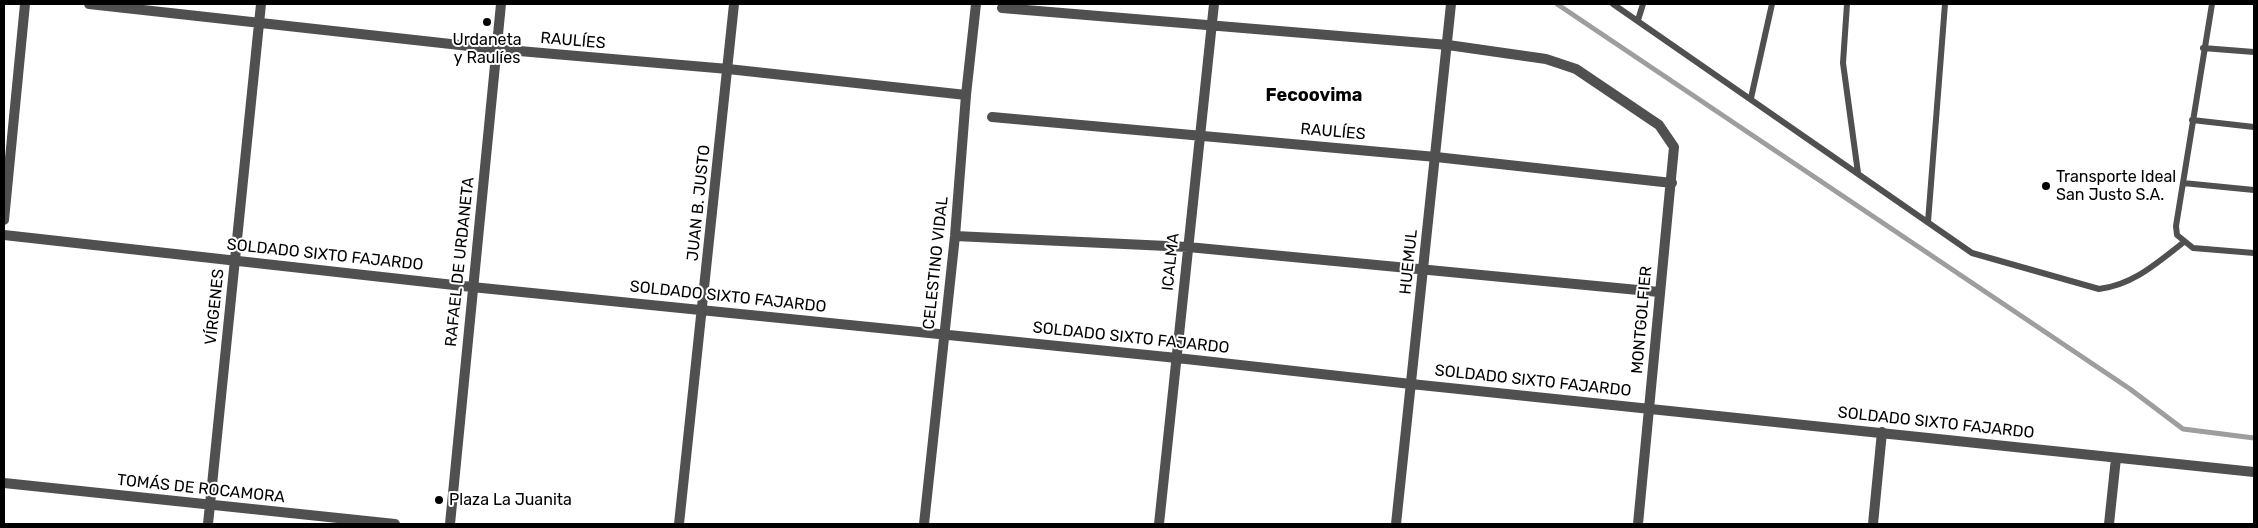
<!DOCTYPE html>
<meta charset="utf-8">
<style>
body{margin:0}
#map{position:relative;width:2258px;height:528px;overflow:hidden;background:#fff;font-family:Rubik,sans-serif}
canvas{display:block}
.frame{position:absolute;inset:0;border:5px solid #000;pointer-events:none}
</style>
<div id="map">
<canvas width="2258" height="528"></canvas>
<div class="frame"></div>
</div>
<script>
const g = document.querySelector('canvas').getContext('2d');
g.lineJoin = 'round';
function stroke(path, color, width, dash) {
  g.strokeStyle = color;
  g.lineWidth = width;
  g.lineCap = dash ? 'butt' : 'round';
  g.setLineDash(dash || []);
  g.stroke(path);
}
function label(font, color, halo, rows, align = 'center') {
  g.font = font + ' Rubik,sans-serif';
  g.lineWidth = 4;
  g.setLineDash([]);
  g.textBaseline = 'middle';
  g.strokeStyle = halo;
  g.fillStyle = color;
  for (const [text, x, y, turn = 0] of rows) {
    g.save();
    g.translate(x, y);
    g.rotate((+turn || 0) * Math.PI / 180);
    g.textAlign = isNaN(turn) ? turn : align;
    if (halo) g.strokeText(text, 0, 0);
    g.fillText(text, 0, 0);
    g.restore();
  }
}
const stream = new Path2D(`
 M1557 4 2130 389 2183 429 2254 438`);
const lane = new Path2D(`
 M1613 4 1972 253 2099 289C2133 285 2157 263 2184 242
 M1847 4 1843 63 1858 173
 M2212 4 2176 226 2177 235 2193 248 2254 253
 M1638 20 1643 4
 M2203 48 2254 52
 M1751 98 1772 4
 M2192 120 2254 127
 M2183 183 2254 190
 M1928 222 1945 4`);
const street = new Path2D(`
 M89 4 496 49 728 69 966 95
 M1002 8 1448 45 1546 59 1576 69 1659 125 1674 147 1638 524
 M992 117 1436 157 1672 183
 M4 220 25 4
 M4 235 472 287 1177 358 1411 384 2254 472
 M955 236 1188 247 1659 292
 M4 483 395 524
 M208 524 261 4
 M450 524 501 4
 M679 524 734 4
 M924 524 955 236 966 95 976 4
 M1159 524 1214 4
 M1396 524 1451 4
 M1873 524 1882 432
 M2109 524 2116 458`);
const markers = [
 [487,22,5,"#000"],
 [2046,186,5,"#000"],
 [439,500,5,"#000"]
];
const poiNames = [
 ["Urdaneta",487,40,"center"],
 ["y Raulíes",487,58,"center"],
 ["Transporte Ideal",2056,177],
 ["San Justo S.A.",2056,195],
 ["Plaza La Juanita",449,500]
];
const streetNames = [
 ["RAULÍES",573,41,5],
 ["RAULÍES",1333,132,5],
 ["JUAN B. JUSTO",699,203,-84],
 ["SOLDADO SIXTO FAJARDO",325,255,6],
 ["RAFAEL DE URDANETA",460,262,-84],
 ["ICALMA",1171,262,-84],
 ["HUEMUL",1409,262,-84],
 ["CELESTINO VIDAL",936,263,-84],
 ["SOLDADO SIXTO FAJARDO",728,297,6],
 ["VÍRGENES",215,307,-84],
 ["MONTGOLFIER",1642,320,-85],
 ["SOLDADO SIXTO FAJARDO",1131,338,6],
 ["SOLDADO SIXTO FAJARDO",1533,381,6],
 ["SOLDADO SIXTO FAJARDO",1936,423,6],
 ["TOMÁS DE ROCAMORA",201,489,6]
];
const neighbourhoodNames = [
 ["Fecoovima",1314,96]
];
stroke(stream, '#9e9e9e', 5);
stroke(lane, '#505050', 6);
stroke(street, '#505050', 10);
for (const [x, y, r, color] of markers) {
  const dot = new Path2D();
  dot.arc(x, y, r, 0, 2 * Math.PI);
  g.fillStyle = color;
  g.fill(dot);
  stroke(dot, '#fff', 2);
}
label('16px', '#000', '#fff', poiNames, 'left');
label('16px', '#000', '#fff', streetNames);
label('bold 18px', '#000', '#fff', neighbourhoodNames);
</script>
